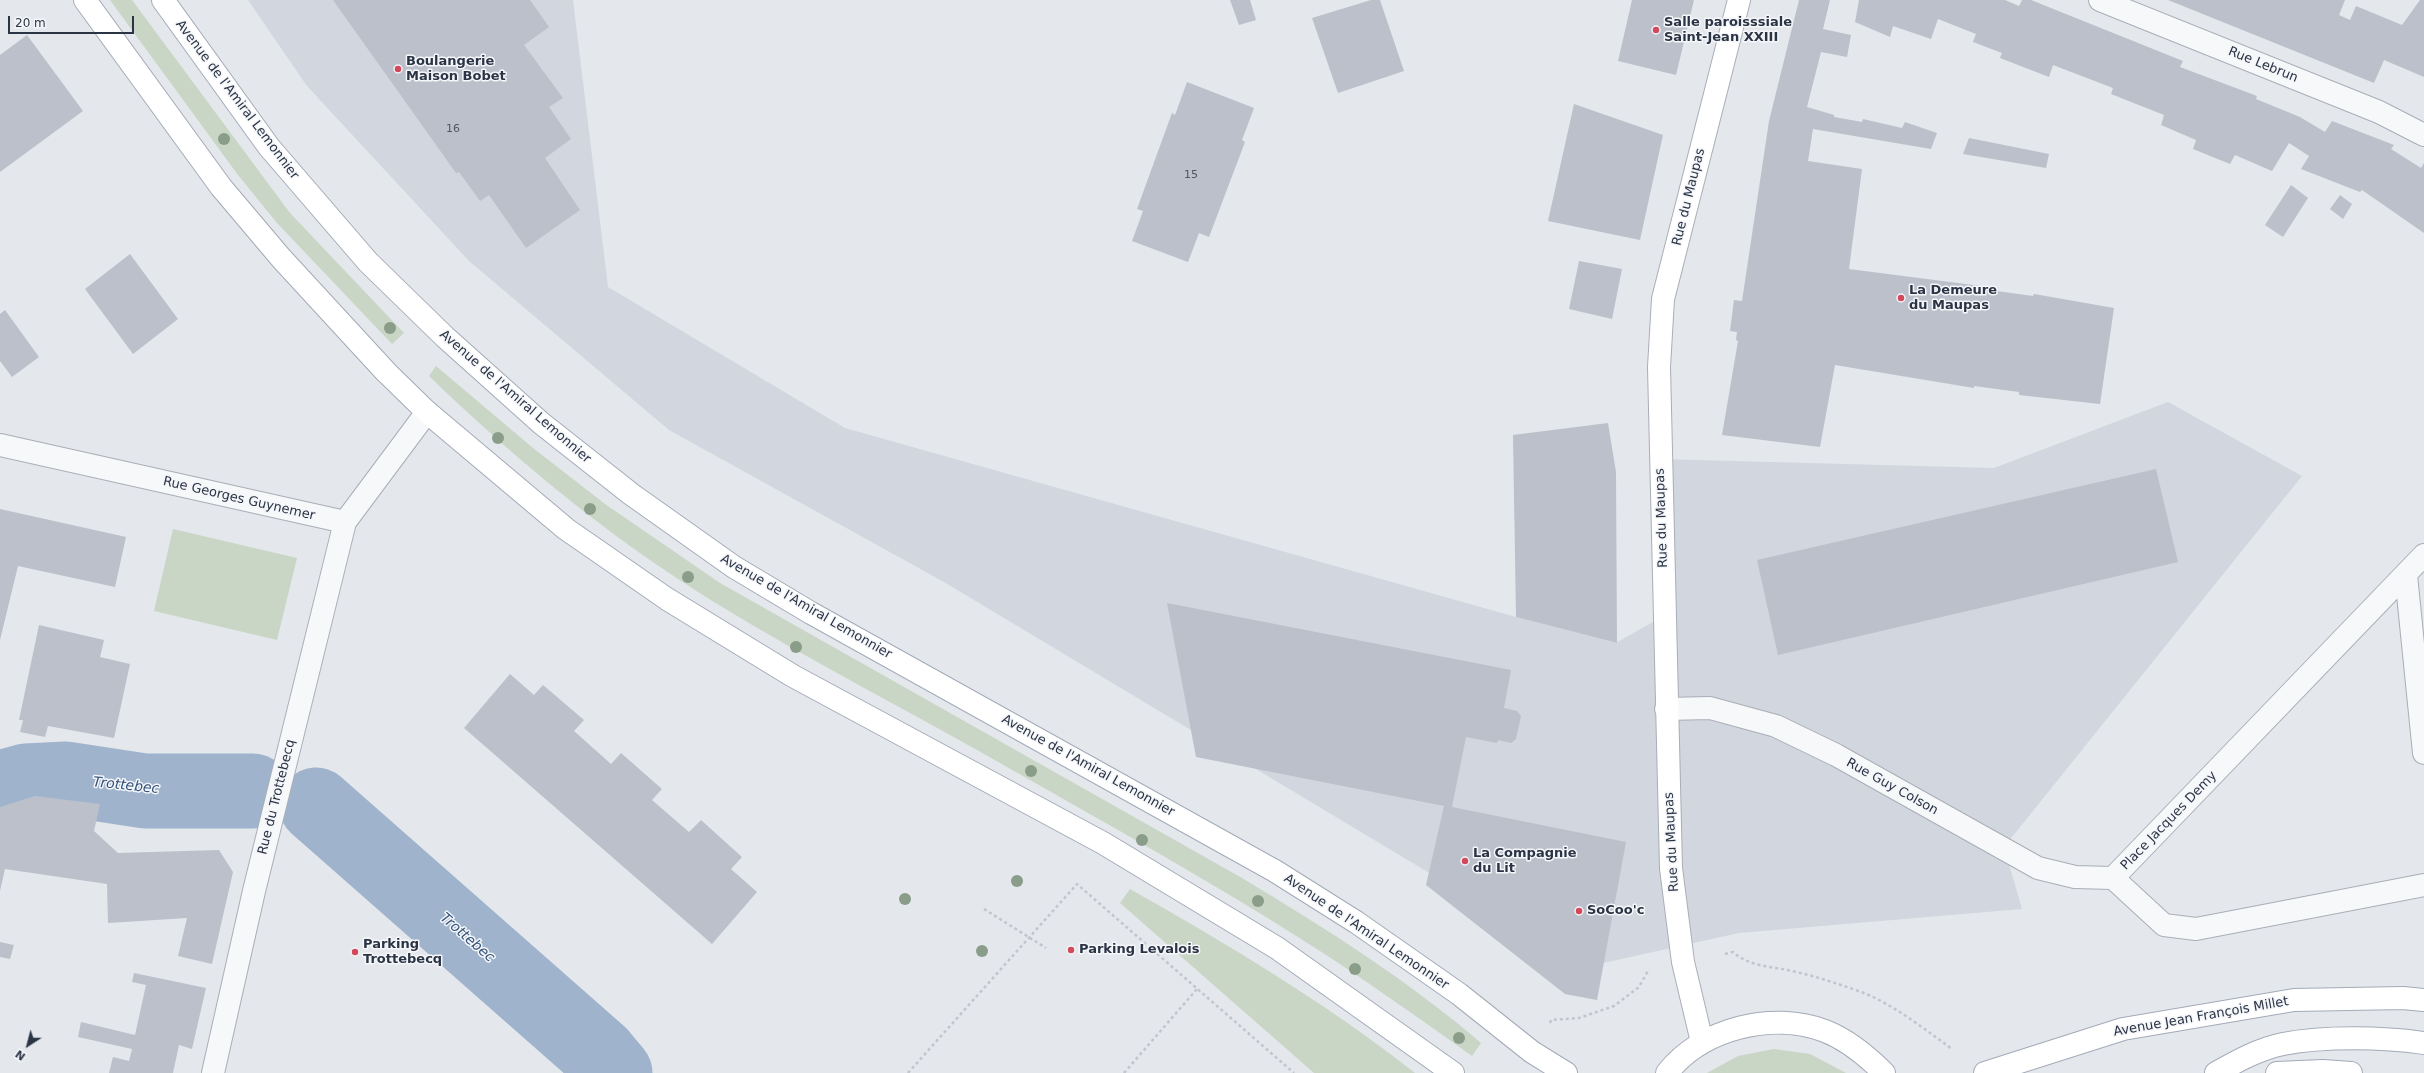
<!DOCTYPE html>
<meta charset="utf-8">
<style>
body{margin:0}
#map{position:relative;width:2424px;height:1073px;overflow:hidden;background:#e4e7ec;font-family:"DejaVu Sans",sans-serif}
canvas{display:block}
.north{position:absolute;left:8px;top:1025px;width:40px;height:40px;-webkit-text-stroke:3px #f4f6f9;paint-order:stroke;rotate:216deg;font-size:11px;font-weight:700;line-height:16px;text-align:center;color:#2b3445}
.north::after{content:'';display:block;margin:auto;width:14px;height:18px;background:#2b3445;clip-path:polygon(50% 0,100% 100%,50% 72%,0 100%)}
.scale{position:absolute;left:8px;top:16px;width:126px;height:18px;box-sizing:border-box;border:2px solid #2b3445;border-top:0;padding-left:5px;font-size:12px;line-height:14px;white-space:nowrap;color:#2b3445;-webkit-text-stroke:3px #f4f6f9;paint-order:stroke}
</style>
<div id="map">
<canvas width="2424" height="1073"></canvas>
<div class="north">N</div>
<div class="scale">20 m</div>
</div>
<script>
const g = document.querySelector('canvas').getContext('2d');
g.lineJoin = 'round';
function fillPath(path, color) {
  g.fillStyle = color;
  g.fill(path, 'evenodd');
}
function stroke(path, color, width, dash) {
  g.strokeStyle = color;
  g.lineWidth = width;
  g.lineCap = dash ? 'butt' : 'round';
  g.setLineDash(dash || []);
  g.stroke(path);
}
function label(font, color, halo, rows, align = 'center') {
  g.font = font + ' "DejaVu Sans",sans-serif';
  g.lineWidth = 3;
  g.setLineDash([]);
  g.textBaseline = 'middle';
  g.strokeStyle = halo;
  g.fillStyle = color;
  for (const [text, x, y, turn = 0] of rows) {
    g.save();
    g.translate(x, y);
    g.rotate((+turn || 0) * Math.PI / 180);
    g.textAlign = isNaN(turn) ? turn : align;
    if (halo) g.strokeText(text, 0, 0);
    g.fillText(text, 0, 0);
    g.restore();
  }
}
const built = new Path2D(`
 M248 0H573L608 287 845 428 1516 617 1616 643 1665 615 1660 459 1994 468 2168 402 2302 476 2004 847 2022 909 1739 933 1567 971 1441 880 944 582 669 430 469 261 307 86Z`);
const green = new Path2D(`
 M110 0H132L290 213 404 333 392 344 277 223 238 175Z
 M436 366 533 448 605 504 720 583 1242 878C1325 928 1408 980 1481 1043L1472 1056C1416 1016 1360 976 1301 939 1208 880 1111 826 1014 771 915 714 812 662 714 602 610 538 516 460 429 376Z
 M173 529 297 558 277 640 154 611Z
 M1130 889C1229 945 1326 1003 1415 1073H1314L1120 903Z
 M1774 1049 1810 1054 1846 1073H1707L1738 1056Z`);
const river = new Path2D(`
 M0 788 26 781 66 779 145 791H253
 M316 805 600 1055 615 1073`);
const building = new Path2D(`
 M333 0H530L549 27 524 45 563 98 549 107 571 139 545 158 580 210 526 248 489 195 480 201 459 172 456 173Z
 M1230 0H1250L1256 20 1239 25Z
 M1371 0H1380L1404 71 1338 93 1312 18Z
 M1632 0H1694L1676 75 1618 61Z
 M1799 0H1830L1823 29 1851 35 1847 57 1821 52 1807 107 1834 115V117L1862 122 1863 119 1902 128 1905 122 1937 133 1931 149 1813 129 1808 161 1862 169 1849 269 1989 287V290L2033 296 2034 294 2114 308 2100 404 2019 395V392L1974 386V388L1835 365 1820 447 1722 435 1738 341 1736 340 1737 332 1730 331 1734 300 1742 301 1769 121Z
 M1859 0H2005L2019 6 2022 0H2031L2183 61 2180 67 2257 96 2256 99 2300 117 2325 132 2332 121 2394 145 2391 149 2421 168 2424 163V233L2362 190 2360 192 2301 169 2309 156 2289 143 2272 171 2235 155 2230 164 2193 149 2196 140 2161 125 2164 115 2111 94 2113 88 2053 65 2049 77 2000 58 2002 53 1973 42 1976 34 1938 19 1931 39 1893 26 1890 37 1855 22Z
 M2168 0H2345L2339 15 2350 20 2356 6 2402 25 2420 0H2424V77L2384 60 2374 83Z
 M27 35 83 111 0 172V55Z
 M1187 82 1254 108 1242 140 1245 142 1209 237 1199 233 1188 262 1132 241 1143 211 1137 209 1172 113 1175 115Z
 M1574 104 1663 135 1640 240 1548 221Z
 M1969 138 2049 154 2046 168 1963 154Z
 M2291 185 2308 198 2283 237 2265 225Z
 M2340 195 2352 204 2343 219 2330 209Z
 M130 254 178 319 133 354 85 289Z
 M1579 261 1622 269 1612 319 1569 309Z
 M5 310 39 357 12 377 0 361V314Z
 M1608 423 1616 472 1617 643 1516 617 1513 435Z
 M2156 469 2178 562 1778 655 1757 560Z
 M0 509 126 537 115 587 18 566 0 640Z
 M1167 603 1511 670 1504 708 1517 711 1521 716 1516 739 1511 743 1498 740 1497 743 1466 737 1452 807 1626 842 1597 1000 1565 994 1426 885 1444 806 1196 757Z
 M39 625 104 640 100 657 130 664 114 738 48 726 45 737 20 732 23 720H19Z
 M510 674 534 695 543 685 584 720 574 731 611 764 621 753 662 789 652 800 689 832 701 820 742 857 731 869 757 892 712 944 464 728Z
 M35 796 100 804 94 831 118 853 219 850 233 872 212 964 178 956 187 918 108 923 107 884 5 869 0 891V807Z
 M0 942 14 945 10 959 0 957Z
 M134 973 206 988 192 1049 179 1045 173 1073H109L113 1057 129 1061 132 1049 78 1037 81 1022 135 1035 146 985 132 982Z`);
const path = new Path2D(`
 M984 909 1046 948
 M1725 954 1733 952C1751 968 1774 966 1796 972 1818 977 1839 984 1861 992 1893 1004 1923 1028 1952 1049
 M1550 1023 1551 1020 1579 1018 1614 1006 1639 987 1649 969
 M908 1073 1077 884 1294 1073
 M1124 1073 1197 989`);
const street = new Path2D(`
 M2100 0 2379 112 2424 135
 M0 445 345 522
 M2424 555 2113 878 2164 925 2196 929 2424 885
 M2406 575 2424 753
 M1666 709 1710 708 1776 726 1836 755 2038 868 2075 877 2113 878
 M213 1073 254 891 345 522 427 412`);
const secondary = new Path2D(`
 M1702 1042 1683 962 1671 868 1659 367 1663 299 1739 0`);
const primary = new Path2D(`
 M85 0 221 187 281 258 386 372 427 412 566 529 667 599 793 676 1103 843 1277 948 1453 1073
 M163 0 269 147 368 262 445 337 541 423 631 494 734 567 811 613 1275 871 1356 922 1459 994 1532 1052 1566 1073
 M1667 1073C1702 1028 1773 1011 1825 1031 1848 1040 1867 1056 1884 1073
 M1985 1073 2123 1029 2294 1000 2403 998 2424 1000
 M2216 1073C2237 1061 2259 1049 2283 1044 2324 1036 2383 1037 2424 1043
 M2277 1073 2323 1071 2351 1073`);
const trees = [
 [224,139],
 [390,328],
 [498,438],
 [590,509],
 [688,577],
 [796,647],
 [1031,771],
 [1142,840],
 [1017,881],
 [905,899],
 [1258,901],
 [982,951],
 [1355,969],
 [1459,1038]
];
const markers = [
 [1656,30,4,"#d1495b"],
 [398,69,4,"#d1495b"],
 [1901,298,4,"#d1495b"],
 [1465,861,4,"#d1495b"],
 [1579,911,4,"#d1495b"],
 [1071,950,4,"#d1495b"],
 [355,952,4,"#d1495b"]
];
const numberNames = [
 ["16",453,129],
 ["15",1191,175]
];
const poiNames = [
 ["Salle paroisssiale",1664,23],
 ["Saint-Jean XXIII",1664,38],
 ["Boulangerie",406,62],
 ["Maison Bobet",406,77],
 ["La Demeure",1909,291],
 ["du Maupas",1909,306],
 ["La Compagnie",1473,854],
 ["du Lit",1473,869],
 ["SoCoo'c",1587,911],
 ["Parking",363,945],
 ["Trottebecq",363,960],
 ["Parking Levalois",1079,950]
];
const streetNames = [
 ["Rue Lebrun",2263,65,22],
 ["Avenue de l'Amiral Lemonnier",237,100,53],
 ["Rue du Maupas",1689,197,-76],
 ["Avenue de l'Amiral Lemonnier",515,397,41],
 ["Rue Georges Guynemer",239,499,13],
 ["Rue du Maupas",1662,518,-92],
 ["Avenue de l'Amiral Lemonnier",806,607,30],
 ["Avenue de l'Amiral Lemonnier",1088,766,29],
 ["Rue Guy Colson",1892,787,29],
 ["Rue du Trottebecq",277,797,-76],
 ["Place Jacques Demy",2169,821,-46],
 ["Rue du Maupas",1672,842,-93],
 ["Avenue de l'Amiral Lemonnier",1366,932,34],
 ["Avenue Jean François Millet",2201,1017,-10]
];
const waterNames = [
 ["Trottebec",126,786,6],
 ["Trottebec",467,938,41]
];
fillPath(built, '#d2d6de');
fillPath(green, '#c9d6c5');
stroke(river, '#9fb4cc', 75);
fillPath(building, '#bbc0ca');
stroke(street, '#a9aeb7', 24);
stroke(secondary, '#a9aeb7', 24);
stroke(primary, '#a3abb8', 24);
stroke(path, '#c2c5cb', 2.5, [3, 3]);
stroke(street, '#f7f8fa', 22);
stroke(secondary, '#fff', 22);
stroke(primary, '#fff', 22);
g.fillStyle = '#899d89';
for (const [x, y] of trees) {
  g.beginPath();
  g.arc(x, y, 6, 0, 2 * Math.PI);
  g.fill();
}
for (const [x, y, r, color] of markers) {
  const dot = new Path2D();
  dot.arc(x, y, r, 0, 2 * Math.PI);
  g.fillStyle = color;
  g.fill(dot);
  stroke(dot, '#f4f6f9', 1.5);
}
label('11px', '#4f5766', null, numberNames);
label('bold 13px', '#2b3445', '#f4f6f9', poiNames, 'left');
label('13px', '#2b3445', '#f4f6f9', streetNames);
label('italic 14px', '#34527a', '#f4f6f9', waterNames);
</script>
